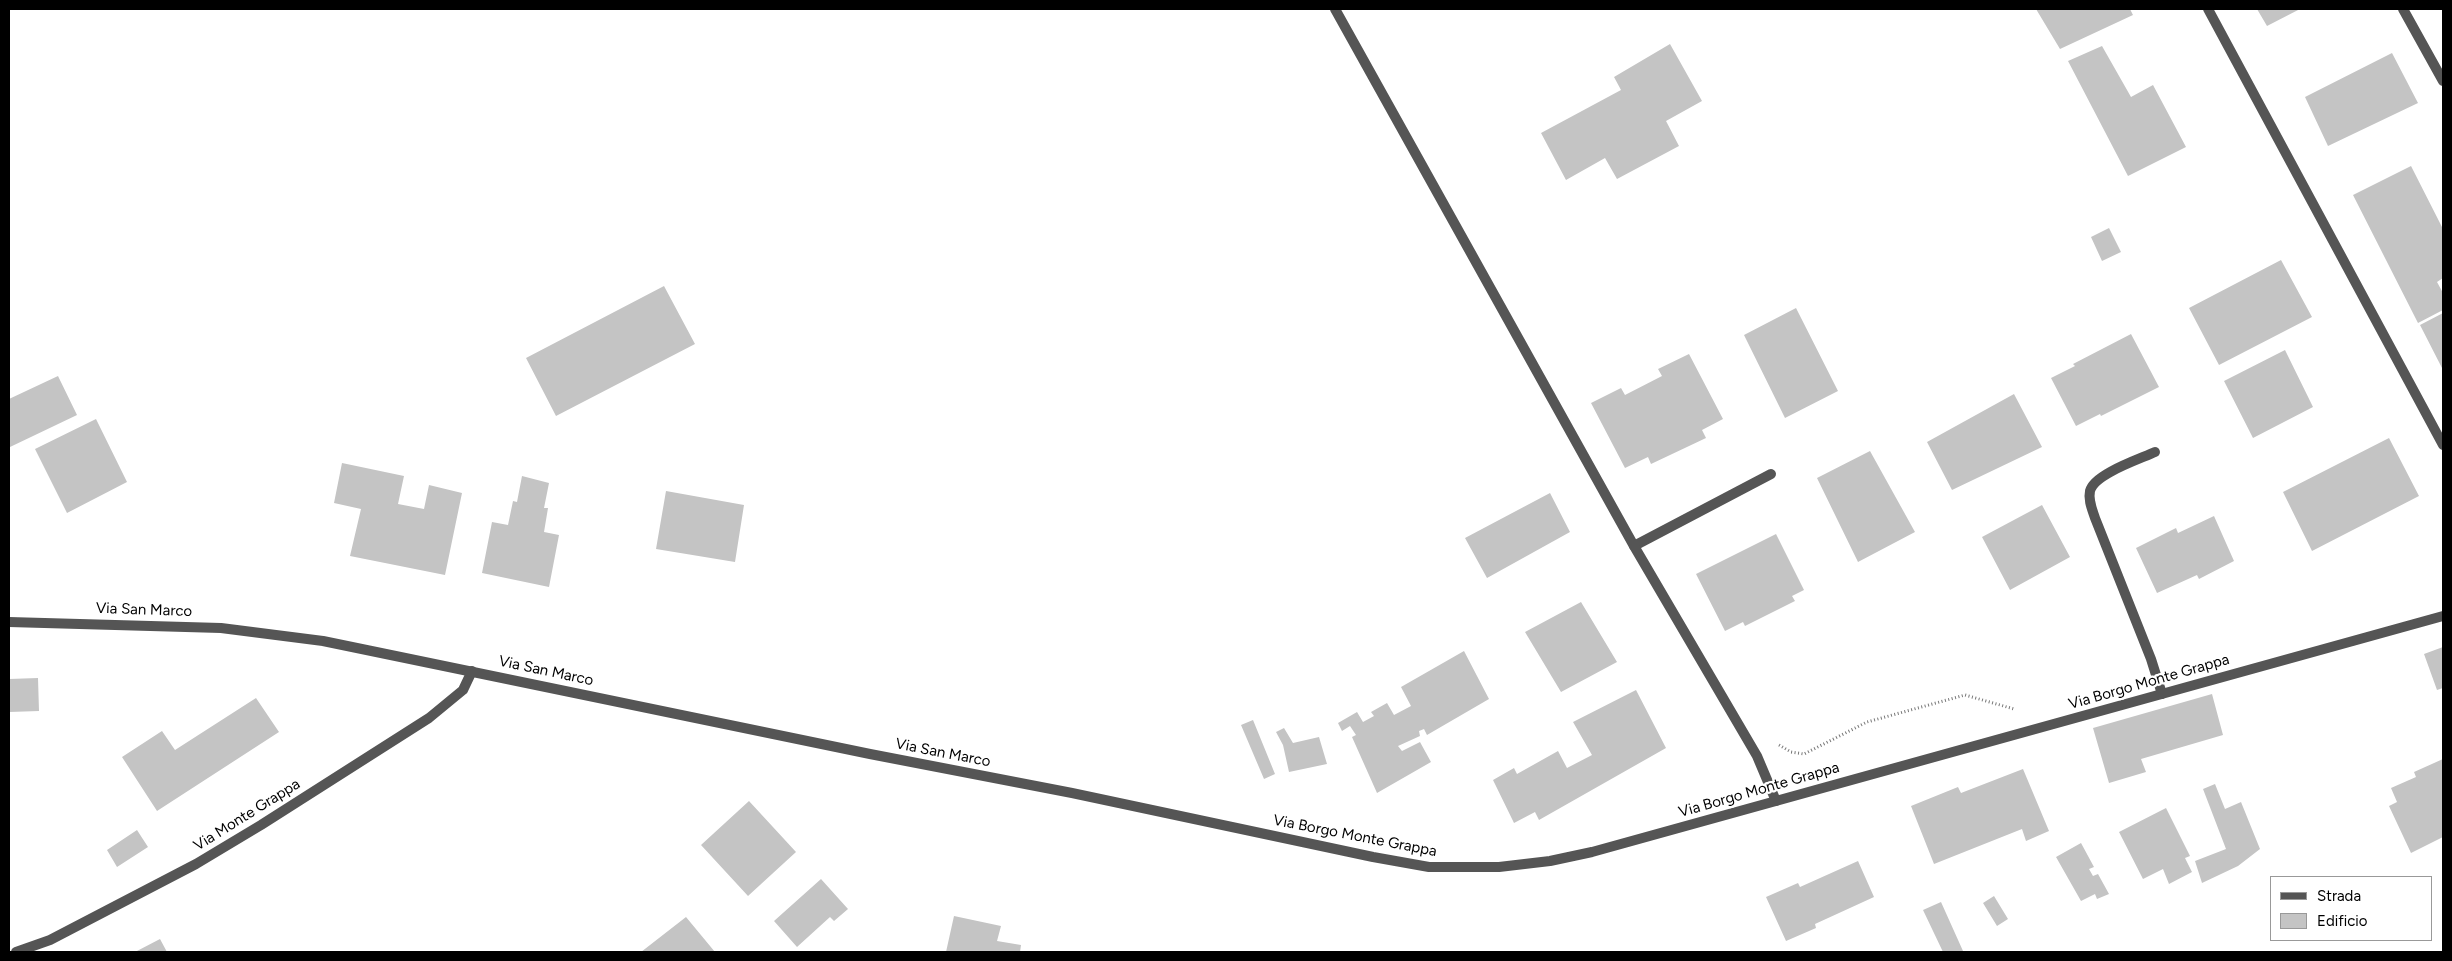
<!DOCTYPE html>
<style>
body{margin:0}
#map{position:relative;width:2452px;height:961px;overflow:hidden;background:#fff;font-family:Figtree,sans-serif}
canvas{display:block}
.frame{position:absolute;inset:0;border:10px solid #000;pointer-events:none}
.legend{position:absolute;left:2270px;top:876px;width:162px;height:65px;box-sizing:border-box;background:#fff;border:1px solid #999;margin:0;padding:6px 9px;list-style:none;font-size:15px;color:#000}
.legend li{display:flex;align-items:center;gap:10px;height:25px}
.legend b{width:25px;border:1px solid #999}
</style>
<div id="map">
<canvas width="2452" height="961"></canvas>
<div class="frame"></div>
<ul class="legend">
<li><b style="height:6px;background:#555"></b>Strada</li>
<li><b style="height:14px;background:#c4c4c4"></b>Edificio</li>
</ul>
</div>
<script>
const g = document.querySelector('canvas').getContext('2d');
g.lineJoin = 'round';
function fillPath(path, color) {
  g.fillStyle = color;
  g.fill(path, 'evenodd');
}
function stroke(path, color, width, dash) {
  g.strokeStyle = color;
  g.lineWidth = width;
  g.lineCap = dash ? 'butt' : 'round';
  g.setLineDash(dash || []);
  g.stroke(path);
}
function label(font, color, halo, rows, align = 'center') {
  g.font = font + ' Figtree,sans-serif';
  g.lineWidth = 4.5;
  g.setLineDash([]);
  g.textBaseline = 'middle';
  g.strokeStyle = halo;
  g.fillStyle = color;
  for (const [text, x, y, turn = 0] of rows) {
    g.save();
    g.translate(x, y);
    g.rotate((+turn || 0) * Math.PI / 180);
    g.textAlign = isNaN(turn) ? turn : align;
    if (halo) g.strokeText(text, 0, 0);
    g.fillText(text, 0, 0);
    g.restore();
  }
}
const building = new Path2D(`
 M2036 9H2130L2133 15 2060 49Z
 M2257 9H2300L2267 26Z
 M1670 44 1702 101 1666 121 1679 146 1617 179 1605 158 1566 180 1541 133 1621 90 1614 77Z
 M2102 46 2131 97 2153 85 2186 147 2128 176 2068 61Z
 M2392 53 2418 103 2328 146 2305 97Z
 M2411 166 2443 229V278L2437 282 2443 293V310L2418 323 2353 195Z
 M2109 228 2121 252 2102 261 2091 237Z
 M2281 260 2312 317 2219 365 2189 308Z
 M664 286 695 344 556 416 526 358Z
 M1796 308 1838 391 1785 418 1744 335Z
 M2443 313V367L2442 368 2420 325Z
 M2131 334 2159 387 2101 416 2100 414 2076 426 2051 378 2075 366 2073 364Z
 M2285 350 2313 407 2253 438 2224 381Z
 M1689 354 1723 419 1702 430 1706 438 1651 464 1648 457 1625 468 1591 403 1621 388 1625 395 1662 376 1658 369Z
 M58 376 77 415 10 447 9 399Z
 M2014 394 2042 447 1952 490 1927 442Z
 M96 419 127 482 67 513 35 449Z
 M2389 438 2419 496 2312 551 2283 492Z
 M1870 451 1915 532 1858 562 1817 478Z
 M342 463 404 476 398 504 424 509 429 485 462 493 445 575 350 556 361 509 334 503Z
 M522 476 549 483 544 508H548L544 532 559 535 549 587 482 573 492 522 508 525 513 501 517 502Z
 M666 491 744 505 735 562 656 549Z
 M1550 493 1570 532 1487 578 1465 538Z
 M2042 505 2070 557 2010 590 1982 537Z
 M2214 516 2234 561 2199 579 2197 575 2157 593 2136 548 2176 528 2178 533Z
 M1776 534 1804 590 1792 596 1795 601 1745 626 1743 622 1725 631 1696 574Z
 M1581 602 1617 662 1561 692 1525 632Z
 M2443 647V688L2437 690 2424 654Z
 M1464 651 1489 699 1427 735 1424 729 1419 731 1420 736 1398 746 1402 751 1420 742 1431 762 1377 793 1352 737 1356 735 1350 726 1342 731 1338 723 1357 712 1363 722 1374 716 1371 712 1387 703 1394 715 1411 706 1401 687Z
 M38 678 39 711 9 712V679Z
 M1636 690 1666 748 1539 820 1535 812 1514 823 1493 780 1514 768 1517 774 1558 751 1567 768 1592 755 1573 722Z
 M2212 694 2223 735 2141 759 2146 772 2109 783 2093 728Z
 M256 698 279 732 157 811 122 757 162 731 175 750Z
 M1253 720 1275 774 1264 779 1241 725Z
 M1284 728 1293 743 1319 737 1327 764 1289 772 1283 745 1276 732Z
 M2443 759V837L2411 853 2389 806 2397 802 2391 788 2416 777 2414 772Z
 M2023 769 2049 831 2026 841 2022 829 1934 864 1911 806 1958 787 1961 793Z
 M2215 784 2225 809 2241 802 2260 849 2238 866 2202 883 2195 861 2226 849 2203 789Z
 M749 801 796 852 748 896 701 845Z
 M2166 808 2190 856 2185 858 2192 872 2169 884 2163 869 2143 879 2119 832Z
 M137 830 148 847 117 867 107 850Z
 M2081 843 2094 867 2089 869 2093 876 2098 874 2109 894 2097 899 2095 894 2081 901 2056 857Z
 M1858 861 1874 897 1815 924 1816 928 1786 941 1766 897 1798 883 1800 887Z
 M821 879 848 909 834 921 830 917 797 947 774 921Z
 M1994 896 2008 919 1997 926 1983 903Z
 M1941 902 1963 951 1943 952 1923 910Z
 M954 916 1001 926 997 941 1021 945 1020 952H946Z
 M686 917 715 952H641Z
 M160 939 167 952H135Z`);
const path = new Path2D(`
 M1779 745 1791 752 1804 754 1867 722 1965 695 2014 709`);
const service = new Path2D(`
 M2208 9 2443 445
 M2155 452C2140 459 2094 474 2090 491 2088 500 2092 509 2095 518L2151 659 2162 694
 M1634 546 1771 474`);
const minor = new Path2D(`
 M1335 9 1634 546 1757 756 1776 801
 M2403 9 2443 81
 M16 952 50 940 196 864 261 825 429 718 463 690 472 671`);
const tertiary = new Path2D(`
 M9 622 221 628 323 641 870 754 1072 793 1373 857 1429 867H1499L1550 861 1592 852 2443 616`);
const streetNames = [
 ["Via San Marco",144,610,2],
 ["Via San Marco",546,671,12],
 ["Via Borgo Monte Grappa",2149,682,-16],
 ["Via San Marco",943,753,11],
 ["Via Borgo Monte Grappa",1759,790,-16],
 ["Via Monte Grappa",247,815,-32],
 ["Via Borgo Monte Grappa",1355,836,11]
];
fillPath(building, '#c4c4c4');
stroke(path, '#777', 3, [1, 2.5]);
stroke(service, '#555', 10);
stroke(minor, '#555', 10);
stroke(tertiary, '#555', 10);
label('15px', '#000', '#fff', streetNames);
</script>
